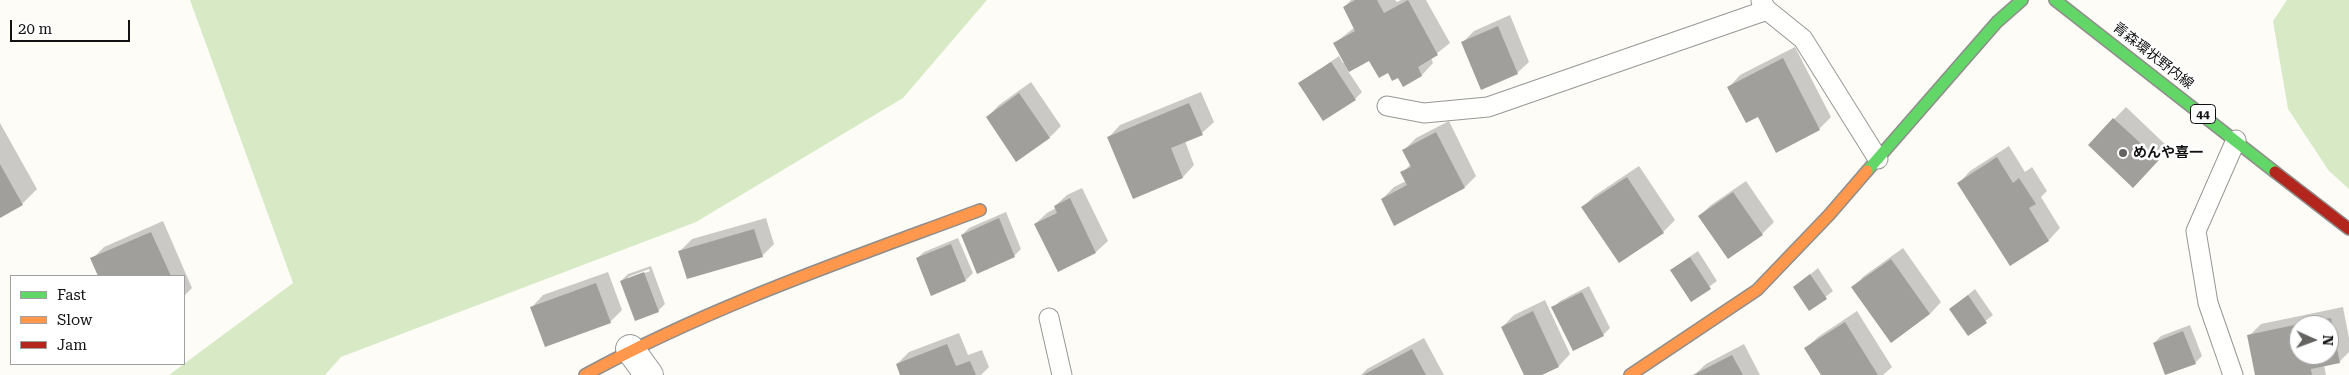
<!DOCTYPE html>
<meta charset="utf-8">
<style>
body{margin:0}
#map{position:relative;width:2349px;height:375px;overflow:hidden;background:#fdfcf7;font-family:"Roboto Serif",serif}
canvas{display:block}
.legend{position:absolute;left:10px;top:275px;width:175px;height:90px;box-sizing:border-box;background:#fff;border:1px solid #a0a0a0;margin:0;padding:6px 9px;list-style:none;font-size:15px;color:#111}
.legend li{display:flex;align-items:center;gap:10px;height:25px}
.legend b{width:25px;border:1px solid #a0a0a0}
.north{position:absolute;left:2289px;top:315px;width:50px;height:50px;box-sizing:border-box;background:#fff;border:1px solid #a0a0a0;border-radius:50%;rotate:92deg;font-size:14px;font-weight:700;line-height:20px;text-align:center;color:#111}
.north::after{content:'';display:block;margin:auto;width:18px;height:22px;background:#646362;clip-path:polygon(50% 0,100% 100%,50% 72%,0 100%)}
.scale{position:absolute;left:10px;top:20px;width:120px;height:22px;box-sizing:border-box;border:2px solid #111;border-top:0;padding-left:6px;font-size:15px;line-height:18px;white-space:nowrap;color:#111;-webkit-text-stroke:4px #fff;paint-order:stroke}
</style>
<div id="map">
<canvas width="2349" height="375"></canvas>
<ul class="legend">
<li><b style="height:6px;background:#63d668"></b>Fast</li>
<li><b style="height:6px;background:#ff974d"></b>Slow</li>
<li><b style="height:6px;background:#b3261e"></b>Jam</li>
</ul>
<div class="north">N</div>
<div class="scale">20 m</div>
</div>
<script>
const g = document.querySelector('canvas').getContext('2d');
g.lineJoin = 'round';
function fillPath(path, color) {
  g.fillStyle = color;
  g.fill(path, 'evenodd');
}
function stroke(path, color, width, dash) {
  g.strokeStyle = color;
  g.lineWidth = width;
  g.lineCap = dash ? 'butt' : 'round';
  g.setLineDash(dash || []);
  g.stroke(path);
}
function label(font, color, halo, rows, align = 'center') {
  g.font = font + ' "Roboto Serif","Noto Sans JP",serif';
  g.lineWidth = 5;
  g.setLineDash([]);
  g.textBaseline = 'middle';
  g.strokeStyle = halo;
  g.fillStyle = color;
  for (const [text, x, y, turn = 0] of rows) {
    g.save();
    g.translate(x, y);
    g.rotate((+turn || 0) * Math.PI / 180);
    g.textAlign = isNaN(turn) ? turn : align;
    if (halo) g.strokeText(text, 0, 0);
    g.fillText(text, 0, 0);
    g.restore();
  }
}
const forest = new Path2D(`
 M190 0H987L903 98 696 222 341 357 325 375H169L293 283Z
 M2287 0H2349V189L2329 171 2288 109 2273 21Z`);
const shadow = new Path2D(`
 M1351 0H1395L1397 2 1401 0H1426L1450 43 1431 58 1433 63 1422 75 1403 85 1398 77 1370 59 1348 71 1362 92 1355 99 1300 83 1339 56 1343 63 1345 62 1335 43 1355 27 1344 7Z
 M1510 15 1529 62 1517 73 1462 43 1474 31Z
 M1795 47 1831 117 1819 129 1759 115 1729 87 1740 75Z
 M1031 82 1061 126 1050 137 987 117 999 105Z
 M1201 92 1214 122 1202 133 1185 141 1194 165 1183 177 1134 198 1109 137 1120 125Z
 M2126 107 2169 148 2144 174 2089 145Z
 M1449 121 1476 176 1465 187 1382 199 1394 187 1406 181 1402 173 1411 164 1404 150 1416 138Z
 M0 123 37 189 22 204 0 217Z
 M2009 146 2025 172 2032 167 2047 191 2041 197 2060 228 2049 240 2010 265 1959 183 1970 171Z
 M1639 166 1675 220 1663 232 1583 207 1594 196Z
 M1746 181 1774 222 1762 234 1699 216 1711 205Z
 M1082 188 1108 241 1096 252 1058 271 1035 224 1047 213 1056 208 1055 206 1067 195Z
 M1006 212 1021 249 1014 256 962 235 969 228Z
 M766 218 774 244 762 256 680 251 692 239Z
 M163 221 192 288 184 296V276H99L92 259 104 247Z
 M958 238 973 273 966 280 917 258 924 252Z
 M1903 248 1941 302 1930 314 1853 287 1864 276Z
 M1698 251 1717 281 1691 300 1671 270Z
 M651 266 665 304 658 311 621 281 628 274ZM649 269 650 271 628 279V277Z
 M1818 268 1833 291 1810 309 1795 287Z
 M608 272 622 310 610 322 532 307 543 295Z
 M1589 286 1610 328 1603 335 1553 308 1560 301Z
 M1975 289 1993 315 1969 334 1951 309Z
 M1545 300 1570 354 1559 366 1539 375H1525L1502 327 1514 315Z
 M2343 307 2349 338V352L2339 362 2324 365 2326 375H2257L2249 336 2261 324ZM2299 325H2329V355H2299Z
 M1857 311 1892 367 1883 375H1823L1806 348 1818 337Z
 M2190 325 2202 356 2195 363 2154 343 2161 336Z
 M959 333 968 355 982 350 989 367 981 375H902L897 364 909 352Z
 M1424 338 1444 375H1361L1367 369Z
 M1744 344 1760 375H1694L1706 364Z`);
const building = new Path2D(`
 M1355 0H1377L1384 13 1408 0 1438 55 1418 67 1422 76 1403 87 1398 78 1392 81 1388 73 1379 78 1369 61 1349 72 1333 43 1355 31 1343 7Z
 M1498 26 1518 74 1481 90 1461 42Z
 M1783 58 1820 130 1776 153 1758 117 1746 123 1727 87Z
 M1331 62 1356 100 1323 121 1298 83Z
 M1019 93 1050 138 1016 162 986 117Z
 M1189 103 1203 135 1171 148 1183 178 1133 199 1107 137Z
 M2113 118 2159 160 2133 188 2088 145Z
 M1436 132 1465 188 1394 226 1381 199 1407 185 1400 172 1411 167 1402 150Z
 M1997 157 2013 183 2019 178 2036 204 2029 208 2049 241 2010 266 1957 183Z
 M0 164 23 205 0 218Z
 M1627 177 1664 233 1619 263 1581 207Z
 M1733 192 1763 235 1728 259 1698 216Z
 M1070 198 1096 253 1058 272 1034 224 1057 213 1054 206Z
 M999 218 1015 257 977 274 961 235Z
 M754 229 763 257 687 279 678 251Z
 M151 232 171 276H98L90 258Z
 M951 244 966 281 931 296 916 258Z
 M1690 257 1711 289 1691 302 1670 270Z
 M1891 259 1930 314 1891 343 1851 287Z
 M644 272 659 312 635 321 620 281Z
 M1810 274 1827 299 1809 311 1793 287Z
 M596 283 611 323 545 347 530 307Z
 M1582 292 1604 336 1573 351 1551 307Z
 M1968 295 1987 323 1968 336 1949 309Z
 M1533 311 1559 367 1542 375H1524L1501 327Z
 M2331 318 2340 363 2311 369 2312 375H2255L2247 335 2299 324V355H2329V325L2300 324Z
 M1845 322 1878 375H1821L1804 348Z
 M2183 331 2196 364 2165 375 2153 343Z
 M947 344 956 366 970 361 976 375H900L896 364Z
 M1412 349 1426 375H1363Z
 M1732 355 1743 375H1693Z`);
const lane = new Path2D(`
 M1761 1 1767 10 1803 39 1878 159
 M1387 106 1424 113 1488 107 1767 10
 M1049 318 1062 375
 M2233 375 2208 303 2196 231 2236 140`);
const street = new Path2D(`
 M630 349 649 375`);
const fast = new Path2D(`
 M2055 0 2275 172
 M1867 171 1997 22 2022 0`);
const slow = new Path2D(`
 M585 375C711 306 846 260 980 210
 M1630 375 1757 290 1829 215 1867 171`);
const jam = new Path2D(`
 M2275 172 2349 229`);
const markers = [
 [2123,153,5,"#646362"]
];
const shields = [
 [2203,114,25]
];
const shieldNames = [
 ["44",2203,114]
];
const streetNames = [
 ["青森環状野内線",2153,56,38]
];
const poiNames = [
 ["めんや喜一",2133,153]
];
fillPath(forest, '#d8eac5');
fillPath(shadow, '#0003');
fillPath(building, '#a19f9c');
stroke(lane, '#979795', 21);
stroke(street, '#979795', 30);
stroke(fast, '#8e8d8b', 14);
stroke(slow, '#8e8d8b', 14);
stroke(jam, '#8e8d8b', 14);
stroke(lane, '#fffffe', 19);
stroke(street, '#fffffe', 28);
stroke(fast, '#63d668', 11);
stroke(slow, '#ff974d', 11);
stroke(jam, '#b3261e', 11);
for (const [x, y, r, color] of markers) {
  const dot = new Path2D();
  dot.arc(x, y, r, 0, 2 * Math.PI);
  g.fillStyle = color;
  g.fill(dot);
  stroke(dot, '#fff', 2);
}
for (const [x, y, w] of shields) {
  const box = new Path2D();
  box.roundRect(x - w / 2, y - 9.5, w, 19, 4);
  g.fillStyle = '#fff';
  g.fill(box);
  stroke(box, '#111', 1);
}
label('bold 12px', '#111', null, shieldNames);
label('14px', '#111', '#fff', streetNames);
label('bold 14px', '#111', '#fff', poiNames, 'left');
</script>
